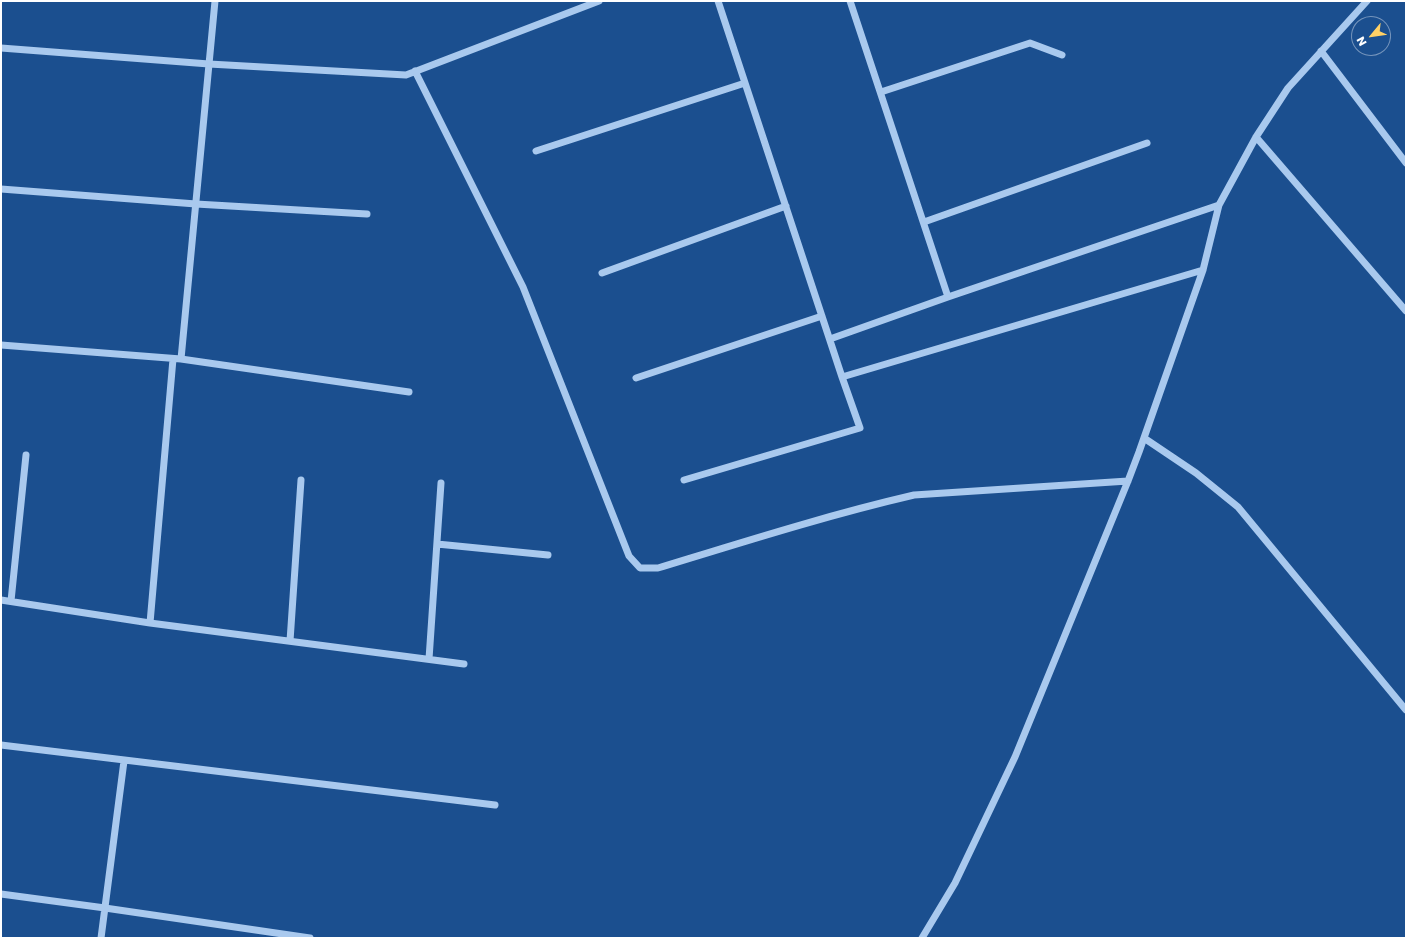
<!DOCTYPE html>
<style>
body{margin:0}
#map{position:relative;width:1407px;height:939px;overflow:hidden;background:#1b4f8f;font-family:Poppins,sans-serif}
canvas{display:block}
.frame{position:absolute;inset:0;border:2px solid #fff;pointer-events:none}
.north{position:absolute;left:1351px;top:16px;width:40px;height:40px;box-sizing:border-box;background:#1b4f8f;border:1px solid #7695bc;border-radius:50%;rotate:241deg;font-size:11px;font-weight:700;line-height:16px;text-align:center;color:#fff}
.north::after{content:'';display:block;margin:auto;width:14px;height:18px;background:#ffd166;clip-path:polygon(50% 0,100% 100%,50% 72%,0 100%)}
</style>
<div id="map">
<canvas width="1407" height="939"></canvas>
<div class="frame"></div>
<div class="north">N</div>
</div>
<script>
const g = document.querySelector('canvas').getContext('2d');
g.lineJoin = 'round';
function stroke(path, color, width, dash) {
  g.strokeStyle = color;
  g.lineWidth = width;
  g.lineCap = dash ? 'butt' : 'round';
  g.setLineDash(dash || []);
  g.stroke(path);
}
const minor = new Path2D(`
 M850 1 948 297
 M1 48 209 64 406 75 599 1
 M1321 51 1406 163
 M415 71 523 287 629 556 640 568H658C743 542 828 515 914 495L1128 481
 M881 92 1030 43 1062 55
 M1256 137 1406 311
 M536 151 745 83
 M1 189 196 204 367 214
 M924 222 1147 143
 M602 273 786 206
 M830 339 948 297 1219 205
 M1 345 181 359 409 392
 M181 359 215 1
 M842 377 1203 270
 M636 378 822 316
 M1144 438 1196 473 1238 507 1406 710
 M684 480 860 428 842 377 718 1
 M437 544 548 555
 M1 600 150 623 464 664
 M11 601 26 455
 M150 623 173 359
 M290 641 301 480
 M429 659 441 483
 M1 745 495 805
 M1 894 105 908 310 938
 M101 938 124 761
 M922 938 955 883 1015 757 1128 481 1139 452 1203 270 1219 205 1256 137 1288 88 1367 1`);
stroke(minor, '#a9c9ee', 7);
</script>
